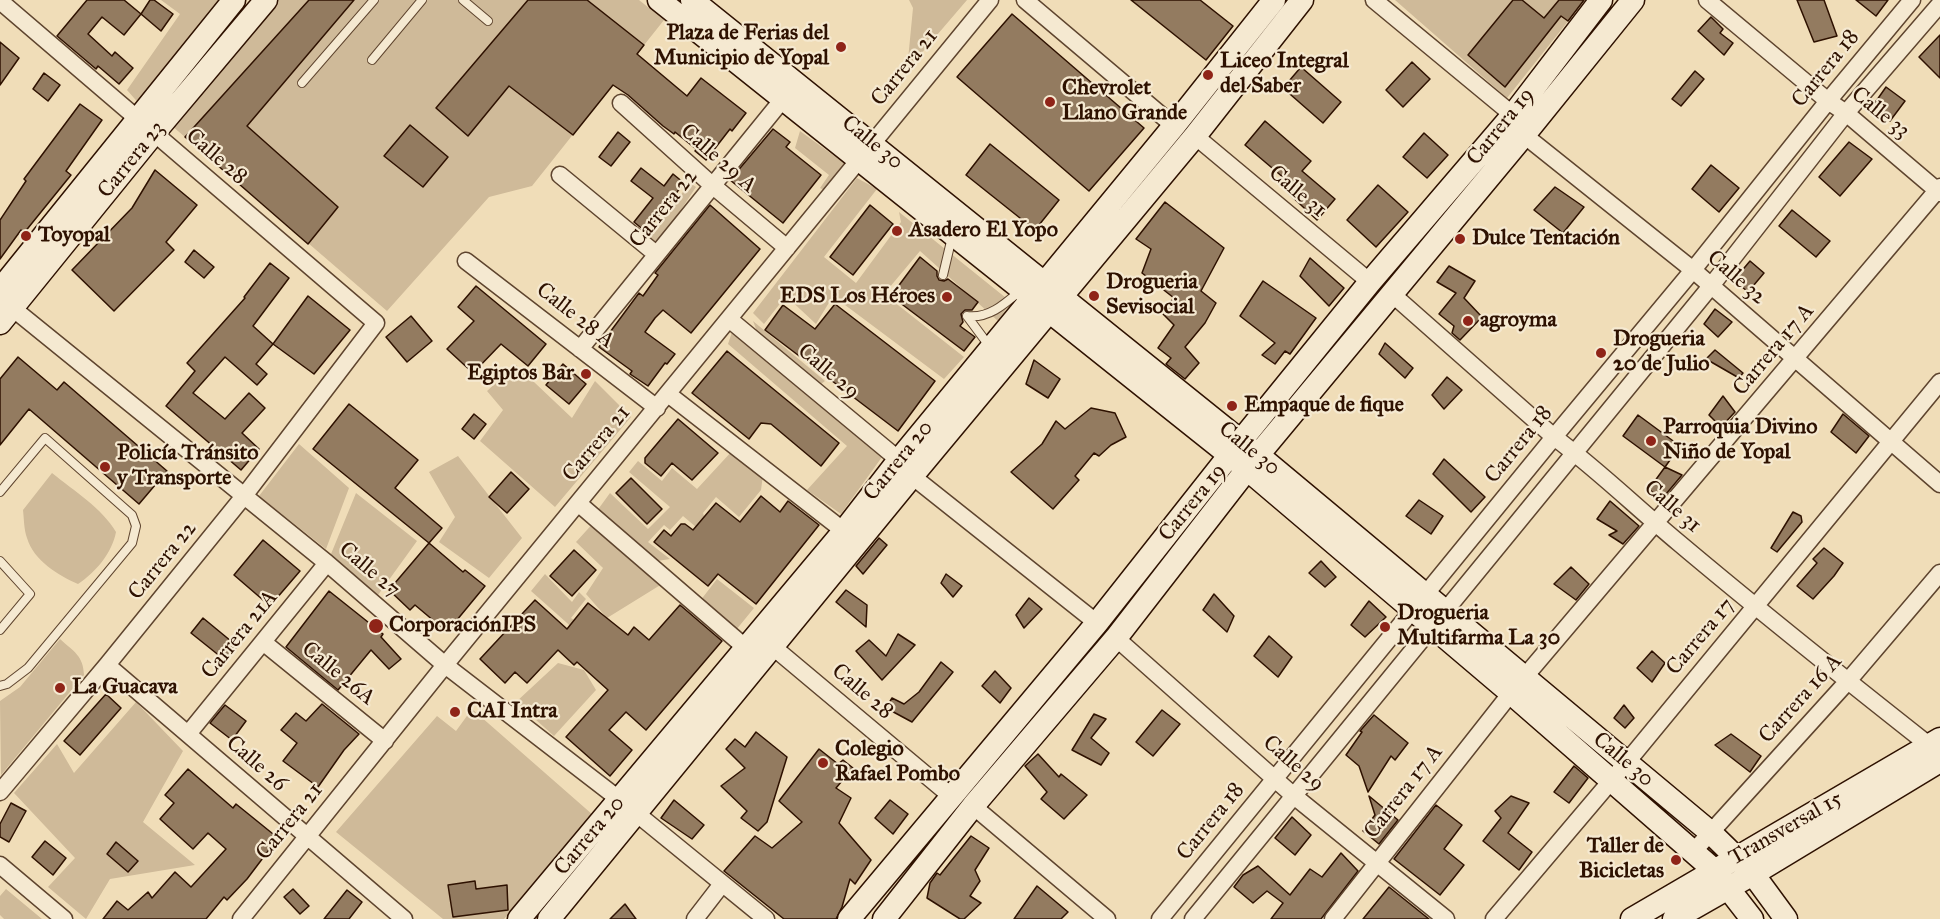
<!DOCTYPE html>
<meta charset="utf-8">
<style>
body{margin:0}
canvas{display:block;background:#f0ddb8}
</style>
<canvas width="1940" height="919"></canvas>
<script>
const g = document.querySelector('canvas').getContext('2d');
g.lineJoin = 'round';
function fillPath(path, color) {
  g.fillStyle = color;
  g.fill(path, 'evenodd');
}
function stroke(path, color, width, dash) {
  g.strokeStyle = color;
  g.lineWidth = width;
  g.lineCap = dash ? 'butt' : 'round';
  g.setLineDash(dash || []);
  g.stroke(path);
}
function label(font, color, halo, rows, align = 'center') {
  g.font = font + ' "IM FELL Great Primer",serif';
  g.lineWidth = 4.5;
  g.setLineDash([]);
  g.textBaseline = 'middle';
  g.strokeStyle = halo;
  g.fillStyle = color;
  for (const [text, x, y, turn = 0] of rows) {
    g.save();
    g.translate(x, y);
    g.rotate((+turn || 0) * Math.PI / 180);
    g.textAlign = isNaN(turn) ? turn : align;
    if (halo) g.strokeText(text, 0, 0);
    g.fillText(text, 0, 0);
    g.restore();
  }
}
const green = new Path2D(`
 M161 0H220L141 106 127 90 180 14Z
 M278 0H639L664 20 532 186 489 197 387 311 171 125Z
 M909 0H967L907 70 913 8Z
 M1395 0H1585L1507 98Z
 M800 131 848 166 828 192 820 188 829 175 795 148Z
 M857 178 877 189 824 257 856 283 901 222 899 212 1011 302 998 321 920 251 884 294 964 357 944 379 833 296 816 324 786 296 764 324 753 313Z
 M690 183 696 187 655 249 645 240Z
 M753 321 825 381 817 387 760 339Z
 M733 329 882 457 841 514 807 490 847 446 728 344Z
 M516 365 572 418 595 381 631 417 555 507 480 441 503 410 487 391Z
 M299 444 349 488 326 549 259 496Z
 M733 450 763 475 761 490 739 517 716 497 703 513 704 516 724 532 716 544 683 516 670 530 664 525 648 542 670 559 651 562 594 515 610 493 648 529 670 507 629 472 638 461 662 481 672 468 697 489Z
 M458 456 522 538 489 578 439 542 455 517 429 472Z
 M52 473C74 491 102 508 116 532 112 553 96 572 78 584 58 575 34 561 27 538 24 530 24 519 23 510Z
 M356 493 417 541 378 595 331 554Z
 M596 520 662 584 607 618 586 594 603 568 576 542Z
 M545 574 572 602 579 592 586 599 571 618 606 641 594 647 531 591Z
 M717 579 754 608 736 630 700 601Z
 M60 639C74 652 83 655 84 675L1 775 0 701 20 687Z
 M558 663 584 670 596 690 554 736 516 702Z
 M136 702 183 751 143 822 195 865 110 879 86 919 48 887 75 858 14 793 57 744 74 773Z
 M472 709 593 815 504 919H443L336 832 437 716 456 731Z
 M6 889 42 919H4L0 915V896Z`);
const building = new Path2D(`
 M87 0H124L141 14 124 35 102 17 88 34 112 56 115 52 133 68 119 84 98 66 96 69 57 36Z
 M150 0H154L173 14 161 31 141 14Z
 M309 0H354L247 126 338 207 308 244 185 137Z
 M528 0H587L644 45 637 54 687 96 701 78 746 113 732 131 730 129 706 160 695 151 696 149 675 132 674 134 663 126 628 95 613 85 573 135 509 86 468 136 436 108Z
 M1131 0H1200L1233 26 1206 60Z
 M1513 0H1522L1544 18 1559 0H1584L1568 21 1561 16 1505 87 1468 55Z
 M1797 0H1824L1837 36 1814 42Z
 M1856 0H1888L1876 16Z
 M1012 14 1144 128 1089 191 957 77Z
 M1711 17 1723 29 1720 33 1733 43 1724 55 1698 31Z
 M1940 35V78L1919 57Z
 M0 42 19 58 0 85Z
 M1412 62 1430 79 1403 107 1386 90Z
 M1301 67 1341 102 1323 123 1283 88Z
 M1695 71 1704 79 1681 106 1672 99Z
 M44 73 60 85 48 101 33 89Z
 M1886 87 1905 101 1890 121 1872 107Z
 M80 104 102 120 66 171 71 175 24 233 21 230 0 259V220L26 181 24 179Z
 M1265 121 1311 161 1302 171 1335 199 1317 220 1286 191 1291 184 1245 145Z
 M410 125 448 157 423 187 384 156Z
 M773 129 790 142 786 147 821 175 783 223 730 180Z
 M618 132 630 142 611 166 599 157Z
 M1424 133 1448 155 1427 178 1403 157Z
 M1849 142 1872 159 1840 196 1819 177Z
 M990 144 1059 200 1035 230 966 175Z
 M1711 165 1739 188 1719 212 1692 189Z
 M641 168 664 186 673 174 684 183 646 232 634 222 653 198 631 181Z
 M155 170 197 205 166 242 174 250 114 311 72 270 132 208Z
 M1378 185 1408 212 1376 247 1347 220Z
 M1555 187 1584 207 1563 233 1534 210Z
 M1165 202 1224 248 1201 291 1216 303 1205 323 1185 347 1199 363 1185 379 1166 364 1171 358 1158 348 1174 325 1161 312 1174 298 1142 273 1151 249 1136 239Z
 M710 205 760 249 691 333 663 310 655 318 645 332 675 354 667 364 665 363 648 386 630 374 632 371 599 347 639 293 643 296 658 275 655 273Z
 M870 205 893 224 853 275 830 257Z
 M1792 210 1830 241 1816 257 1779 226Z
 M194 250 214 267 204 278 185 262Z
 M920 257 937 271V276L939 280 944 281 948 279 978 302 972 310H965L961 314 963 322 960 326 975 337 964 351 891 296Z
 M1310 258 1344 288 1329 306 1300 276Z
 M1750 261 1764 273 1748 292 1734 280Z
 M270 263 289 278 253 326 273 344 308 296 350 330 314 374 273 344 256 364 267 374 257 385 225 357 193 393 225 419 249 393 265 408 242 433 259 449 241 470 166 406 195 371 187 363 245 298 244 297Z
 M1449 266 1475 281 1464 298 1482 317 1460 340 1452 333 1454 326 1439 314 1456 293 1437 282Z
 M1263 281 1316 318 1290 354 1285 351 1275 364 1262 355 1275 343 1240 316Z
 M476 286 546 344 528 366 501 344 473 373 447 349 474 321 458 307Z
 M835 304 935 381 898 431 765 330 783 305 815 329Z
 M1715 309 1732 322 1718 337 1704 324Z
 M411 316 432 341 407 362 386 337Z
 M1385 343 1413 368 1405 378 1379 354Z
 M1715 350 1743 373 1739 378 1706 359Z
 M727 351 839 443 821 466 771 424 761 423 749 439 692 393Z
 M18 357 57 390 64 382 167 471 139 504 29 409 0 445V379Z
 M1034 360 1060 379 1048 398 1026 384Z
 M563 364 586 384 569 404 546 385Z
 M1447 377 1462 390 1444 409 1432 395Z
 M1723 396 1735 412 1721 427 1709 415Z
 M349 404 418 460 395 488 442 528 429 543 313 449Z
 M1091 408 1115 413 1126 437 1111 445 1099 456 1094 453 1075 476 1079 480 1053 509 1011 472 1042 444 1056 421 1065 429Z
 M474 414 486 424 474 439 462 429Z
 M1843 414 1869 436 1856 453 1831 432Z
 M1638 415 1680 446 1665 467 1623 436Z
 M678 419 718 453 692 480 672 463 661 476 645 463V458Z
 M1444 459 1485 497 1471 512 1433 474Z
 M1665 467 1682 475 1661 500 1649 489Z
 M511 472 529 489 507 513 489 497Z
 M631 478 662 509 647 524 616 493Z
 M761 496 780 512 788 501 819 525 756 604 718 574 708 586 654 542 664 530 671 536 681 524H685L693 530 716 503 740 522Z
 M1419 500 1443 516 1431 534 1406 516Z
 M1610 501 1639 526 1623 544 1609 535 1617 531 1597 519Z
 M1793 512 1801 516 1802 522 1777 552 1771 548Z
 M879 538 887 545 863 574 856 566Z
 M263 540 300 571 270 606 234 575Z
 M429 543 463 572 465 570 485 586 447 632 415 605 410 610 389 590Z
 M1824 548 1843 563 1834 576 1813 599 1797 586 1817 563 1813 559Z
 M574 550 596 570 572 596 550 576Z
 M1321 561 1336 577 1325 587 1309 573Z
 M1571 567 1589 584 1576 600 1554 584Z
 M946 574 962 586 953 597 941 583Z
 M846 590 867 605 866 627 836 602Z
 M329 591 383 634 381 637 401 659 389 669 371 650 338 690 286 647Z
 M1214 594 1234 616 1227 632 1203 610Z
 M1029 598 1042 609 1024 628 1016 615Z
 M535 600 567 629 588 603 628 635 634 627 649 640 680 605 722 641 646 730 626 712 609 730 632 750 610 776 566 737 608 690 577 662 574 665 558 650 527 683 515 672 505 683 480 659Z
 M1369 601 1386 617 1365 637 1351 625Z
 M203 618 237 646 226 661 191 633Z
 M898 634 915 645 882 680 856 651 869 640 886 656Z
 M1269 636 1292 657 1278 677 1254 656Z
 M1652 651 1665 663 1652 682 1637 668Z
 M941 662 953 672 912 722 886 708 892 698 904 704 919 692Z
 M995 671 1011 688 1000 703 982 686Z
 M106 694 121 708 80 755 64 741Z
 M322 704 359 734 344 750 318 787 283 761 297 743 281 730 296 713 306 721Z
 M225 705 246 721 232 740 210 723Z
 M1624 705 1634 718 1625 728 1614 718Z
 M1162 710 1180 724 1153 756 1136 742Z
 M1094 714 1106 719 1091 738 1109 753 1101 765 1072 750Z
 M1374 715 1408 743 1395 760 1391 756 1368 792 1359 766 1346 755 1362 732 1360 731Z
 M756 732 787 757 767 822 758 831 741 818 747 811 721 786 745 768 726 749 735 739 745 747Z
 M1731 734 1761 756 1750 772 1715 745Z
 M819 749 838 764 843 760 853 768 836 788 851 798 839 823 871 860 855 884 850 879 842 907 836 919H784L724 871 755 836 772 848 802 822 779 801Z
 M1038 754 1059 777 1061 774 1087 795 1064 819 1041 799 1047 792 1025 766Z
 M1574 766 1588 778 1569 803 1554 792Z
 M188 769 233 808 236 804 278 838 247 879 227 900 224 897 206 919H103L117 901 128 910 148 892 152 898 175 872 191 887 226 849 208 833 193 849 160 819 174 803 165 795Z
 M1369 796 1398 820 1379 844 1363 831 1375 815Z
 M1511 796 1529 803 1508 833 1532 852 1519 870 1483 841 1501 818 1495 811Z
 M674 800 704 825 692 839 661 818Z
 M890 800 908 814 893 834 875 818Z
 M11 803 26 811 9 842 0 837V824Z
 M1436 805 1462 825 1444 849 1464 865 1440 895 1394 859Z
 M1292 817 1311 835 1295 855 1275 838Z
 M971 836 989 848 975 870 980 881 970 896 981 903 964 919H960L927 898 930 883 937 873 940 875Z
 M45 841 66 858 53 875 32 857Z
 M116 842 138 861 128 872 107 854Z
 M1341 853 1358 871 1321 919H1271L1283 903 1267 891 1253 903 1234 887 1243 875 1258 866 1290 895 1310 869 1322 877Z
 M475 881 476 889 507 885 508 910 453 917 448 885Z
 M1037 886 1068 912 1061 919H1014Z
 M1389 887 1429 919H1363Z
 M293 889 309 906 300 914 284 897Z
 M347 890 362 902 349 919H324Z
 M625 904 636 919H610Z`);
const lane = new Path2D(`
 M463 0 488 21
 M372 60 422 0
 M302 83 374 0
 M943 275 952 237
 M967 316C989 319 1006 303 1021 290
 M967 316 990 347
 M0 492 45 438 132 515 136 526 132 543 28 668 7 684 0 686
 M0 561 30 594 0 630`);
const street = new Path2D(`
 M1025 0 1174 126
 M1374 0 1513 115
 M1707 0 1828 101 1846 113 1940 193
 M0 1 376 323 244 496 107 665 0 792
 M621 103 712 185 787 248
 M1524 135 1693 270 1940 484
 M1195 136 1370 282
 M560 175 656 254
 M466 261 657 408
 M1392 294 1554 437C1598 470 1637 508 1679 543 1761 612 1845 679 1930 746
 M5 302 327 563 445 665 620 800 766 919
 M729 319 899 460
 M580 349 783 99
 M668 394 844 531
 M912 476 1097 623
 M578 503 746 648
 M1116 638 1294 796 1446 919
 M263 642 385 741
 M772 646 951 796
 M107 665 404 919
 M188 734 327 563
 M973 806 1107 919
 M1693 852 1848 681 1940 573
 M0 865 64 919
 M241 919 445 665 990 0
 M695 919 722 884
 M1160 919 1554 437 1693 270 1828 101 1912 0
 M1193 919 1711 286 1846 113 1940 4
 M1333 919 1511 693 1940 187
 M1494 919 1627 762 1940 382`);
const secondary = new Path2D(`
 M659 0 1247 469 1511 693 1714 870 1752 919
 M692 0 1258 455 1710 832 1753 874 1786 919
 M0 290 234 0
 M0 323 154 133 266 0
 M519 919 844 531 899 460 1174 126 1274 0
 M549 919 912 476 1195 136 1302 0
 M849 919 1097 623 1240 442 1370 282 1513 115 1601 0
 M884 919 973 806 1116 638 1258 455 1524 135 1633 0
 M1632 919 1940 739
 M1674 919 1753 874 1940 761`);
const markers = [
 [841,47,6,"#8f2418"],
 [1208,75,6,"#8f2418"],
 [1050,102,6,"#8f2418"],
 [897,231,6,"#8f2418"],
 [26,236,6,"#8f2418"],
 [1460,239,6,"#8f2418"],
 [1094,296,6,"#8f2418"],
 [947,297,6,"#8f2418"],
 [1468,321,6,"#8f2418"],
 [1601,353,6,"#8f2418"],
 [586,374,6,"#8f2418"],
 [1232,406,6,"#8f2418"],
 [1651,441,6,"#8f2418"],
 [105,467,6,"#8f2418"],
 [376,626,8,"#8f2418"],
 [1385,627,6,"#8f2418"],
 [60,688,6,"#8f2418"],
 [455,712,6,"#8f2418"],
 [823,763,6,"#8f2418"],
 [1676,860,6,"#8f2418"]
];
const poiNames = [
 ["Plaza de Ferias del",829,34,"right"],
 ["Municipio de Yopal",829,59,"right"],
 ["Liceo Integral",1220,62],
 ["del Saber",1220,87],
 ["Chevrolet",1062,89],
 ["Llano Grande",1062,114],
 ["Asadero El Yopo",909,231],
 ["Toyopal",38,236],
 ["Dulce Tentación",1472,239],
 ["Drogueria",1106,283],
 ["Sevisocial",1106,308],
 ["EDS Los Héroes",935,297,"right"],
 ["agroyma",1480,321],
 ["Drogueria",1613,340],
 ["20 de Julio",1613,365],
 ["Egiptos Bar",574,374,"right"],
 ["Empaque de fique",1244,406],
 ["Parroquia Divino",1663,428],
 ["Niño de Yopal",1663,453],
 ["Policía Tránsito",117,454],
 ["y Transporte",117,479],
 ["Drogueria",1397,614],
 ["Multifarma La 30",1397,639],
 ["CorporaciónIPS",389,626],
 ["La Guacava",72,688],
 ["CAI Intra",467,712],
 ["Colegio",835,750],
 ["Rafael Pombo",835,775],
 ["Taller de",1664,847,"right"],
 ["Bicicletas",1664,872,"right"]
];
const streetNames = [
 ["Carrera 21",905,68,-51],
 ["Carrera 18",1826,69,-51],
 ["Calle 33",1880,113,39],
 ["Carrera 19",1501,127,-51],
 ["Calle 30",872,143,39],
 ["Calle 28",216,157,41],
 ["Calle 29 A",718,159,41],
 ["Carrera 23",132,160,-51],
 ["Calle 31",1297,192,40],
 ["Carrera 22",664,209,-51],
 ["Calle 32",1736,278,41],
 ["Calle 28 A",575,316,38],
 ["Carrera 17 A",1774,350,-50],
 ["Calle 29",828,372,40],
 ["Carrera 21",597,444,-50],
 ["Carrera 18",1519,445,-51],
 ["Calle 30",1249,449,39],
 ["Carrera 20",899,461,-51],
 ["Carrera 19",1193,503,-51],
 ["Calle 31",1672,507,41],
 ["Carrera 22",163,561,-51],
 ["Calle 27",369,570,40],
 ["Carrera 21A",240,635,-51],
 ["Carrera 17",1701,637,-50],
 ["Calle 26A",338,674,39],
 ["Calle 28",862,692,40],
 ["Carrera 16 A",1801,699,-48],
 ["Calle 30",1623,760,40],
 ["Calle 26",256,764,41],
 ["Calle 29",1293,764,41],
 ["Carrera 17 A",1404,792,-52],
 ["Carrera 21",290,822,-51],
 ["Carrera 18",1211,822,-51],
 ["Transversal 15",1786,829,-30],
 ["Carrera 20",590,836,-50]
];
fillPath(green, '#cfba99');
fillPath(building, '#937b60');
stroke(building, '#2e1100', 1.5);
stroke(lane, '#5e442e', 10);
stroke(street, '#5e442e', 19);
stroke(secondary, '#2e1100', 25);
stroke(lane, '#f5e9d1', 8);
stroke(street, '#f5e9d1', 16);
stroke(secondary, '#f5e9d1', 22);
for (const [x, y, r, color] of markers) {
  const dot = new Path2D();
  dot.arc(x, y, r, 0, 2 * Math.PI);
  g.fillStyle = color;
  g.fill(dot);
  stroke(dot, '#f5e9d1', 2);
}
label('bold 22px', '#2e1100', '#f5e9d1', poiNames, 'left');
label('22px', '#2e1100', '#f5e9d1', streetNames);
</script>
